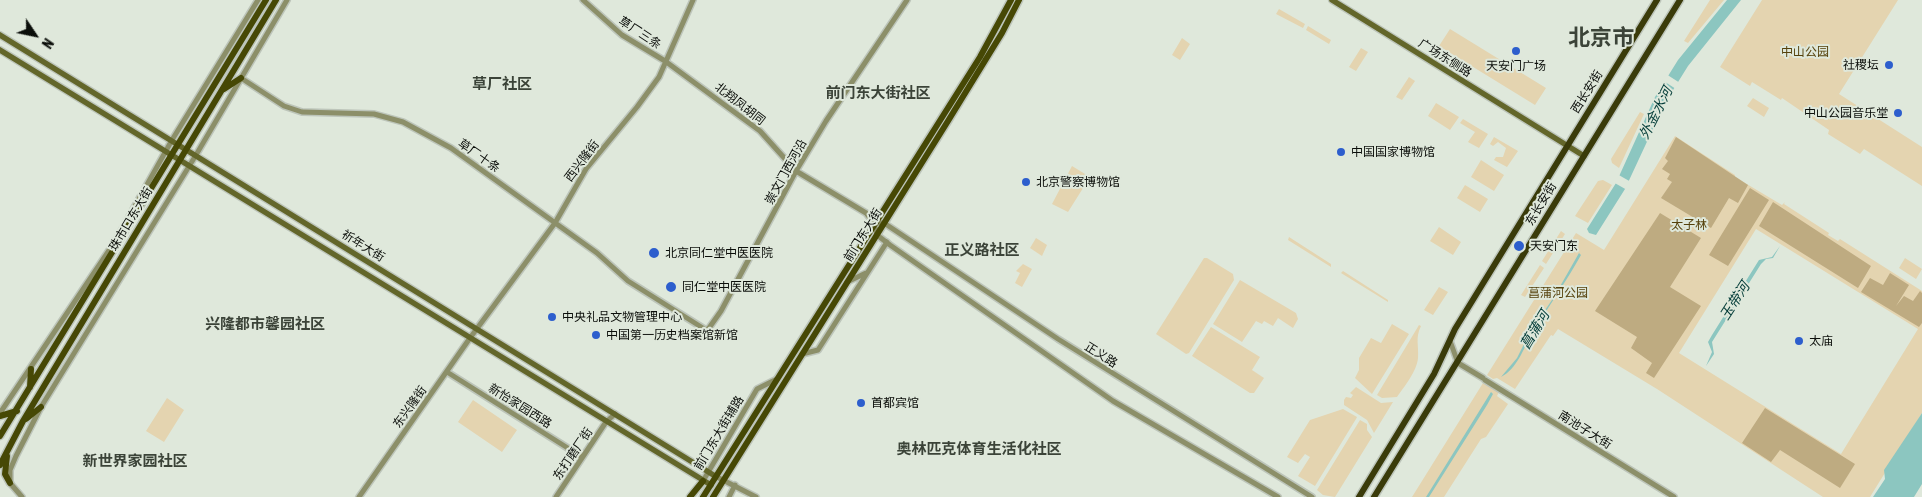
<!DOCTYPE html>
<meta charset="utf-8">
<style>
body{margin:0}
#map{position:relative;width:1922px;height:497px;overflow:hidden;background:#dfe8db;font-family:"Asap Condensed",sans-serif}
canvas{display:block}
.north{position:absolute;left:10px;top:10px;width:50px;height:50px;-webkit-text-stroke:4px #dfe8db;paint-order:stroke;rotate:124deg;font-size:14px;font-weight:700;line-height:20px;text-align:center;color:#0b0e0a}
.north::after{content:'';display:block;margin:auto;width:18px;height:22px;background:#0b0e0a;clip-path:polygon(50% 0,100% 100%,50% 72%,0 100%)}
</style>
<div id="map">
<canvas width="1922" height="497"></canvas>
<div class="north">N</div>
</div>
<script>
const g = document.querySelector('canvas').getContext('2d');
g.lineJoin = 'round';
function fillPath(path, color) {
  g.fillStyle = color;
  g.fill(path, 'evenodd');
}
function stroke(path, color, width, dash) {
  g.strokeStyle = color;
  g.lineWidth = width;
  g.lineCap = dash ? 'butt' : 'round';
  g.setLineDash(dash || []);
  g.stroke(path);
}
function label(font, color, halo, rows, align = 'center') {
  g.font = font + ' "Asap Condensed","Noto Sans SC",sans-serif';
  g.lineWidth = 4;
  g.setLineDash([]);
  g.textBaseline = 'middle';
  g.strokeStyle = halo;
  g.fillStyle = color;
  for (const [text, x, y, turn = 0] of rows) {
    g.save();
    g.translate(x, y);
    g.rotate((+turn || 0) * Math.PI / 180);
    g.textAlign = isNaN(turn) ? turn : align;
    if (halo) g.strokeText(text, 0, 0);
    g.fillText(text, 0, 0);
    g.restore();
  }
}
const green = new Path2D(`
 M1710 0H1724L1688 43 1684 41Z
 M1762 0H1898L1839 94 1922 147V186L1864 149 1860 154 1828 134 1829 130 1782 98 1781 100 1752 82 1750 86 1720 67Z
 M1279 9 1305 24 1303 28 1276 14Z
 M1308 26 1331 40 1329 44 1306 30Z
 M1450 29 1546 88 1535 105 1439 46Z
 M1182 38 1190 44 1180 60 1172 55Z
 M1361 48 1368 52 1356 71 1349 67Z
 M1409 77 1415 81 1402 100 1396 97Z
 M1753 98 1769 108 1764 117 1747 106Z
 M1436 103 1459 117 1450 130 1428 116Z
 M1640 112 1644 114 1619 168 1612 163 1611 159Z
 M1463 119 1488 134 1479 148 1468 142 1475 132 1460 123Z
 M1675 136 1735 175V177L1782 205 1785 202 1784 204 1829 233 1828 235 1838 241 1840 239 1922 291V413L1870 497H1823L1657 389 1558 329 1553 336 1551 335 1515 389 1497 378 1493 379 1487 375 1576 233 1604 250ZM1756 229 1918 329 1841 454 1679 353Z
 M1494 137 1518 151 1507 167 1494 160 1496 157H1503L1506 148 1498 142 1493 146 1490 144Z
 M1481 160 1504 175 1494 191 1471 177Z
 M1072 166 1090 177 1068 212 1052 204Z
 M1603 180 1612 185 1588 223 1575 216 1598 181Z
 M1465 185 1488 199 1480 212 1457 198Z
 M1439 227 1461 242 1453 255 1430 241Z
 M1561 231 1565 234 1546 264 1542 261Z
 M1289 237 1331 264V267L1288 240Z
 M1036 238 1047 245 1042 256 1030 248Z
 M1204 258H1207L1233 274 1234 280 1189 353 1186 354 1156 334Z
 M1905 258 1922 269 1916 279 1899 268Z
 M1023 264 1032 269 1022 287 1015 283 1020 273 1016 271Z
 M1540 265 1544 268 1525 297 1521 295Z
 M1343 271 1388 300V302L1341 273Z
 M1240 280 1296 313 1298 319 1293 328 1278 318 1273 326 1264 321 1262 324 1256 321 1242 342 1213 324Z
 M1439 287 1448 292 1433 315 1424 310Z
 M1392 324 1409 334 1372 394 1355 378 1359 370V358L1371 338 1381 343Z
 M1419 325 1421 326C1415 338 1419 345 1418 358 1417 371 1404 387 1397 397L1382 398 1377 395Z
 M1211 327 1260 357 1252 370 1264 378 1254 393H1250L1192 356Z
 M1483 383 1499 392 1497 396 1508 404 1486 437 1481 439 1444 497H1412Z
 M1356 387 1381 403 1393 402 1374 433 1367 420 1344 405V400L1346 397 1351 398 1353 395 1350 393Z
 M167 398 184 410 164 442 146 431Z
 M473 400 517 430 502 452 458 422Z
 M1343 409 1357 417 1356 419 1315 486 1298 476 1310 457 1305 454 1298 463 1287 457 1310 420Z
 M1360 420 1367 424V430L1372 437 1335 497 1323 495 1317 490Z`);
const forest = new Path2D(`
 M1676 137 1748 185 1738 203 1729 198 1711 228 1661 198 1672 182 1667 179 1670 174 1662 169 1668 161 1665 158Z
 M1750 188 1769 200 1728 266 1709 255Z
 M1773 202 1871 266 1858 288 1759 226Z
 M1660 213 1701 238 1670 287 1701 306 1654 378 1646 373 1652 363 1631 348 1637 337 1595 311Z
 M1890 273 1909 285 1896 306 1904 296 1913 301 1920 291 1922 293V323L1919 327 1861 292 1870 278 1883 285Z
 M1765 408 1855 464 1840 488 1780 450 1771 462 1742 443Z`);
const water = new Path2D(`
 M1727 0H1741L1688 66 1665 103 1625 189 1596 235 1589 233 1587 229 1616 183 1655 97 1678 60Z
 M1780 246 1773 258 1766 259 1761 264 1712 342 1714 354 1706 366 1712 352 1708 342 1712 335 1759 260 1772 257Z
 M1579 253 1581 255C1566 282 1548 307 1532 334 1523 349 1517 369 1501 377L1517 358 1530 332 1554 297Z
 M1491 392 1493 394 1487 405 1429 497H1426Z
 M1922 413V484L1914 497H1873L1885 479 1884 470Z`);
const pier = new Path2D(`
 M1666 74 1680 83 1676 89 1662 80Z
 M1617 174 1631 182 1627 190 1613 182Z`);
const tertiary = new Path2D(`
 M583 0 622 35 665 61 760 131 796 171 866 213 874 223 877 235 890 245 1113 401 1278 497
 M241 78 284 106 302 112 374 114 403 122 451 148 597 253 628 281 706 330 709 328 721 311 796 171 826 121 907 0
 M874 223H884L1058 339 1312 497
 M847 282 866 273
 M1450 341 1458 363 1483 378
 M802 354 818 350 887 242
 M447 372 582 457
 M1485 380 1674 497
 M0 413 116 240 172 140 258 0
 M715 476 756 497
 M703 481 757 389 777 379
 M22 497 10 483V470L16 456 41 407 196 155 287 0
 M359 497 470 338 555 223 586 169 637 107 659 77 693 0
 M556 497 606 422 615 414
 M729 497 735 485`);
const secondary = new Path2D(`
 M1332 0 1584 156
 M0 35 715 476
 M0 50 711 485`);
const primary = new Path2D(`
 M224 89 241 78
 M30 387 31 369
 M0 416 17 411
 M26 419 41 407
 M0 436 266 0
 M7 456 5 474 10 483
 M0 465 23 421 276 0
 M690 497 703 481
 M703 497 980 57 1011 0
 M713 497 948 121 1002 33 1019 0`);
const trunk = new Path2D(`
 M1359 497 1434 374 1455 329 1657 0
 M1374 497 1680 0`);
const markers = [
 [1516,51,5,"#2d5ecd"],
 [1889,65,5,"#2d5ecd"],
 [1898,113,5,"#2d5ecd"],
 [1341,152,5,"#2d5ecd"],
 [1026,182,5,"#2d5ecd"],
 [1519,246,6,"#2d5ecd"],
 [654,253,6,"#2d5ecd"],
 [671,287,6,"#2d5ecd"],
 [552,317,5,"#2d5ecd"],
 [596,335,5,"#2d5ecd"],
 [1799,341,5,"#2d5ecd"],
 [861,403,5,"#2d5ecd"]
];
const streetNames = [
 ["草厂三条",640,33,33],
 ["广场东侧路",1445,58,32],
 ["西长安街",1587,92,-58],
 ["北翔凤胡同",740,104,38],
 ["草厂十条",479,156,35],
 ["西兴隆街",582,161,-53],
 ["崇文门西河沿",786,172,-61],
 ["东长安街",1541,204,-59],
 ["珠市口东大街",131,219,-59],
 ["前门东大街",863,235,-58],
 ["祈年大街",363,246,32],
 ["正义路",1101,355,32],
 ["新怡家园西路",520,406,32],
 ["东兴隆街",410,407,-54],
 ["南池子大街",1585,430,32],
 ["前门东大街辅路",719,433,-59],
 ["东打磨厂街",573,454,-56]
];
const parkNames = [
 ["中山公园",1805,52],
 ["太子林",1689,225],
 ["菖蒲河公园",1558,293]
];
const poiNames = [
 ["社稷坛",1879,65,"right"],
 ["天安门广场",1516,66,"center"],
 ["中山公园音乐堂",1888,113,"right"],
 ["中国国家博物馆",1351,152],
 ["北京警察博物馆",1036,182],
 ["天安门东",1530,246],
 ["北京同仁堂中医医院",665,253],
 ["同仁堂中医医院",682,287],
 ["中央礼品文物管理中心",562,317],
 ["中国第一历史档案馆新馆",606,335],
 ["太庙",1809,341],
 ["首都宾馆",871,403]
];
const waterNames = [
 ["外金水河",1656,113,-63],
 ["玉带河",1735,301,-57],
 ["菖蒲河",1535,330,-59]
];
const quarterNames = [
 ["草厂社区",502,84],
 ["前门东大街社区",878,93],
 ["正义路社区",982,250],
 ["兴隆都市馨园社区",265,324],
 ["奥林匹克体育生活化社区",979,449],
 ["新世界家园社区",135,461]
];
const townNames = [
 ["北京市",1601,38]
];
fillPath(green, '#e4d4b0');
fillPath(forest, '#beab81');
fillPath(water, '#8cc6c0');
fillPath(pier, '#dfe8db');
stroke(tertiary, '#bdc5ba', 8);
stroke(secondary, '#bdc5ba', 8);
stroke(primary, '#bdc5ba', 9);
stroke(trunk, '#bdc5ba', 9);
stroke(tertiary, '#8c8f69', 5);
stroke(secondary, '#63662a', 5.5);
stroke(primary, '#464805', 6);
stroke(trunk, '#3a3b0a', 6);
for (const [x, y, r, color] of markers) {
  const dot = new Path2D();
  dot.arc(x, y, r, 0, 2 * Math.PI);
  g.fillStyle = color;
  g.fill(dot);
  stroke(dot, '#dfe8db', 2);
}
label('12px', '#0b0e0a', '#dfe8db', streetNames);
label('12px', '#55410b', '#dfe8db', parkNames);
label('12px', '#0b0e0a', '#dfe8db', poiNames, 'left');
label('italic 14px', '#043d39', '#dfe8db', waterNames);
label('bold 15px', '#3b4338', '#dfe8db', quarterNames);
label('bold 22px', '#3b4338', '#dfe8db', townNames);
</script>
